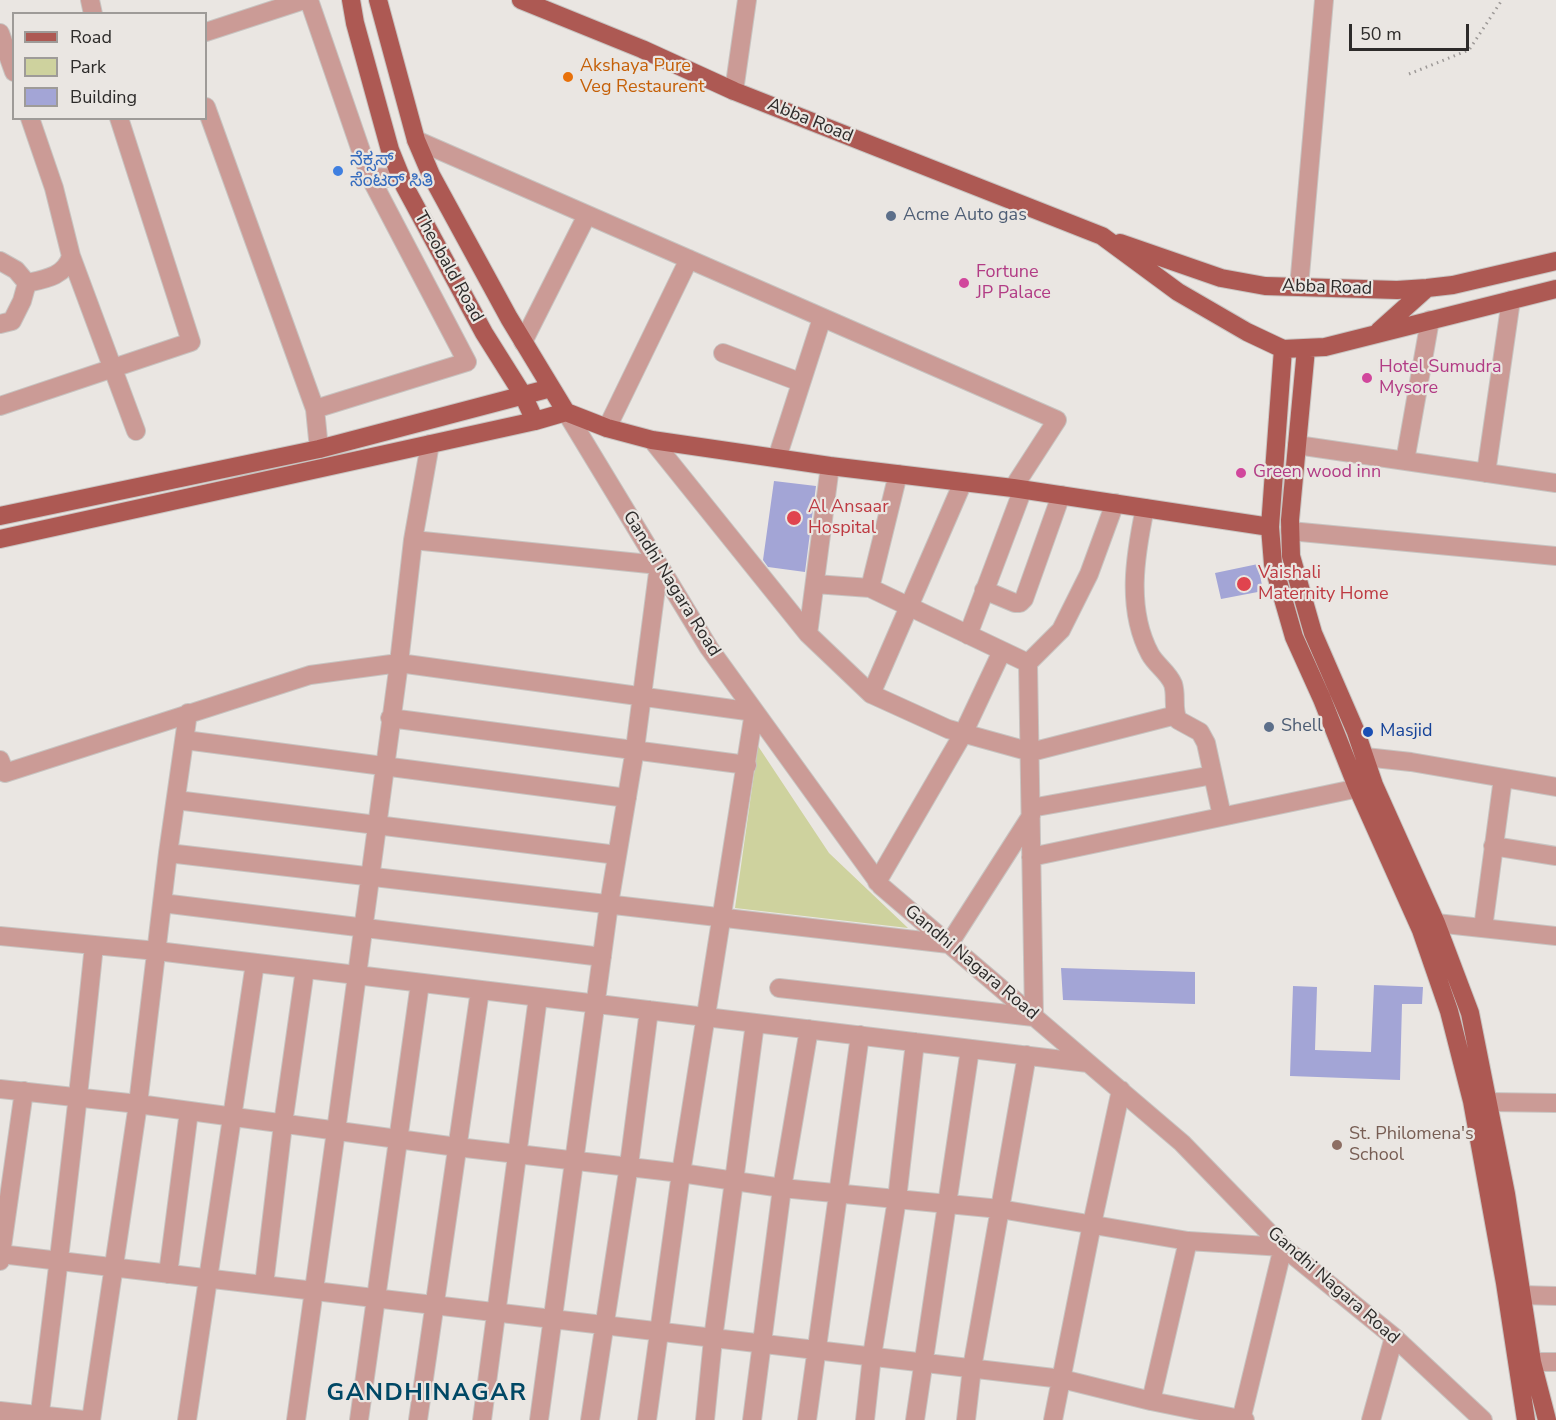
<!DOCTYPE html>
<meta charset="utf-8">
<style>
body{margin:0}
#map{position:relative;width:1556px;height:1420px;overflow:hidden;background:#eae6e2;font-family:"Nunito Sans",sans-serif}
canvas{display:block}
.legend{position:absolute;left:12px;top:12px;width:195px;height:108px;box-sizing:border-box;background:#eae6e2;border:2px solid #9e9b98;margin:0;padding:8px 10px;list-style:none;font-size:18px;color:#2d2b2a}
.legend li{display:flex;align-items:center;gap:12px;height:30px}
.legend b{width:30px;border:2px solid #9e9b98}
.scale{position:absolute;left:1349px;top:24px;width:120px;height:27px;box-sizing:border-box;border:3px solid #2d2b2a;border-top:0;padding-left:8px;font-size:18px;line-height:21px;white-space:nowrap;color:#2d2b2a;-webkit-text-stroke:4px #eae6e2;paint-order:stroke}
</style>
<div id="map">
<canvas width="1556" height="1420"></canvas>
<ul class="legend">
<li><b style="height:8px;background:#ad5953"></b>Road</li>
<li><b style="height:16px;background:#ced29e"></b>Park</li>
<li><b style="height:16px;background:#a3a5d6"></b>Building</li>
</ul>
<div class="scale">50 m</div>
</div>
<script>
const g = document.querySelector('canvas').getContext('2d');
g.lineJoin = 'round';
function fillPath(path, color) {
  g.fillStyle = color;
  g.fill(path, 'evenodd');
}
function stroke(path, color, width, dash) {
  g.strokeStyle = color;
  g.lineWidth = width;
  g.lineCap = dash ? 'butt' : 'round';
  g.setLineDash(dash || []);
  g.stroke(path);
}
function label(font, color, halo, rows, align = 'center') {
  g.font = font + ' "Nunito Sans","Noto Sans Kannada",sans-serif';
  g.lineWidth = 4.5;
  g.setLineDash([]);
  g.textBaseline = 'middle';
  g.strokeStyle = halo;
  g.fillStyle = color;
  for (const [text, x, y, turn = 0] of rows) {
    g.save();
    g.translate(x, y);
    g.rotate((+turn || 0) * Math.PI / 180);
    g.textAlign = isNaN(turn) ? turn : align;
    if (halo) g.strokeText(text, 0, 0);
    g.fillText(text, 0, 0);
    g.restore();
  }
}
const green = new Path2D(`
 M758 746 829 853 908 928 735 908Z`);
const building = new Path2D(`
 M774 481 816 486 805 572 768 567 763 560Z
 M1258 564 1263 591 1221 599 1215 573Z
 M1061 968 1195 972V1004L1063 1000Z
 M1374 985 1423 987 1422 1004H1402L1400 1080 1290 1076 1293 986 1317 987 1315 1050 1371 1052Z`);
const path = new Path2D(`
 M1409 74 1469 50 1502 0`);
const minor = new Path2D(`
 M90 0 93 14
 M309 0 370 177 467 362 315 409
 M206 32 304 0
 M0 33 14 72
 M734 91 747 0
 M206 107 315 409 319 449
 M416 140 1057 420 1013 488
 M370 177 401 178
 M71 256 136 431
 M0 261 16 270 27 283C46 279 65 276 71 256L54 188 30 118
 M1299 287 1324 0
 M0 324 12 321 22 301 27 283
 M523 342 587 215
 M723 353 800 382
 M0 406 191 342 119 118
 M566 412 709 648 881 886 1182 1143 1283 1247 1394 1337 1483 1420
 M607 428 689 259
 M652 440 808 634 871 694 948 729 1031 752 1176 715
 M1297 445 1556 483
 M777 458 822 318
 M1405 461 1430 320
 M1486 473 1511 300
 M1145 508C1135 556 1126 609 1150 654 1156 665 1168 672 1173 684 1177 696 1172 708 1178 720L1200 732 1206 743 1222 816
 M1290 531 1556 556
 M413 540 659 565 635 749 609 904 539 1420
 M815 584 870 588 1028 663
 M870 588 898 474
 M984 590 1015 603H1020L1024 599 1061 495
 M808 634 830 466
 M968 635 1023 489
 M871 694 963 482
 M390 718 747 765
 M185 740 627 798
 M1365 757 1411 762 1556 787
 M0 760 5 773 310 675 399 663 754 712 681 1173 647 1420
 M176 800 617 855
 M1031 808 1213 775
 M1493 846 1556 856
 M168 853 949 944 1031 816
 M1031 857 1373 785
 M877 882 963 734 1002 651
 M162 903 602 957
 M1436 923 1556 936
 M1483 928 1503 778
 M0 936 157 951 1088 1063
 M779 988 1034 1017 1028 663 1061 630 1089 574 1115 503
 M0 1089 138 1104 457 1147 681 1173 782 1188 1000 1209 1188 1241 1283 1247 1241 1420
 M1488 1102 1556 1103
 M0 1254 1062 1379 1151 1401 1245 1420
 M0 1261 24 1091
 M168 1274 189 1111
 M264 1285 283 1124 305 969
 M1522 1295 1556 1296
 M1532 1362H1556
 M1151 1401 1188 1241
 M0 1411 84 1420
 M39 1420C59 1262 78 1104 94 945
 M91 1420 138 1104 168 853 188 713
 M187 1420 255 963
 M296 1420 336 1131 399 663 413 540 430 444
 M359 1420 420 983
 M418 1420 480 990
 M482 1420 538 997
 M590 1420 629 1165 649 1010
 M705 1420 713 1339 755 1023
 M752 1420 782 1188 809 1029
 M807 1420 860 1035
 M865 1420 872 1356 897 1199 915 1042
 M915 1420 970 1049
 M966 1420 972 1368 1027 1055
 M1053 1420 1092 1224 1121 1090
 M1371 1420 1394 1337`);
const major = new Path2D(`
 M351 0 355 23 390 150 405 187 484 333 523 395 535 421
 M378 0 416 140 431 175 509 318 566 412
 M521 0 642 49 734 91 1102 236 1178 292 1247 332 1283 349 1325 347 1556 289
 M1120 243 1221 278 1265 286 1397 290 1427 288 1453 285 1556 261
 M1379 331 1427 288
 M1283 349 1270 527 1273 564 1294 637 1322 699 1357 787 1421 930 1449 1011 1472 1101 1505 1283 1526 1420
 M1306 349 1290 520 1291 556 1313 633 1356 732 1374 785 1436 923 1470 1013 1506 1194 1532 1362 1547 1420
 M0 516 319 449 551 388
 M0 539 535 421 566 412 607 428 652 440 830 466 1013 488 1270 527`);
const markers = [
 [568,77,6,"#e8710a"],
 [338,171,6,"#3f7fe0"],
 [891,216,6,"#5c6f8a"],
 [964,283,6,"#d1479c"],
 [1367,378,6,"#d1479c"],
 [1241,473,6,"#d1479c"],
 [794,518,8,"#e0444e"],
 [1244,584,8,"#e0444e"],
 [1269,727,6,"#5c6f8a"],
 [1368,732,6,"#1a4fb4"],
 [1337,1145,6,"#8d6e63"]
];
const foodNames = [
 ["Akshaya Pure",580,67],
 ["Veg Restaurent",580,88]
];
const streetNames = [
 ["Abba Road",810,121,22],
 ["Theobald Road",448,267,61],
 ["Abba Road",1327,288,2],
 ["Gandhi Nagara Road",671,584,58],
 ["Gandhi Nagara Road",971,963,40],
 ["Gandhi Nagara Road",1333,1286,41]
];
const shopNames = [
 ["ನೆಕ್ಸಸ್",350,161],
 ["ಸೆಂಟರ್ ಸಿತಿ",350,182]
];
const serviceNames = [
 ["Acme Auto gas",903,216],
 ["Shell",1281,727]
];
const hotelNames = [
 ["Fortune",976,273],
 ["JP Palace",976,294],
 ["Hotel Sumudra",1379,368],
 ["Mysore",1379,389],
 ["Green wood inn",1253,473]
];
const healthNames = [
 ["Al Ansaar",808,508],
 ["Hospital",808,529],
 ["Vaishali",1258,574],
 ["Maternity Home",1258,595]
];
const transitNames = [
 ["Masjid",1380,732]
];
const educationNames = [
 ["St. Philomena's",1349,1135],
 ["School",1349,1156]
];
const districtNames = [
 ["GANDHINAGAR",427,1394]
];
fillPath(green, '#ced29e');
fillPath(building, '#a3a5d6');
stroke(minor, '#c8c4c1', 20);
stroke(major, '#c8c4c1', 20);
stroke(path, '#9d9997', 3, [1.5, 4.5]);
stroke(minor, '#cb9b96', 18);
stroke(major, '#ad5953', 18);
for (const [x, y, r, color] of markers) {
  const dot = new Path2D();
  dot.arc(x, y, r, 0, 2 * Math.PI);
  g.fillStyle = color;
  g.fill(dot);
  stroke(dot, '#eae6e2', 2);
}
label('18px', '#c56008', '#eae6e2', foodNames, 'left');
label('18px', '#2d2b2a', '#eae6e2', streetNames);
label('18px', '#366cbe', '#eae6e2', shopNames, 'left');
label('18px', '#4e5e75', '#eae6e2', serviceNames, 'left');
label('18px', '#b23c85', '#eae6e2', hotelNames, 'left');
label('18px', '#be3a42', '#eae6e2', healthNames, 'left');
label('18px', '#164399', '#eae6e2', transitNames, 'left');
label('18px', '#785e54', '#eae6e2', educationNames, 'left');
g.letterSpacing = '1.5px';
label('bold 24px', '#004865', '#eae6e2', districtNames);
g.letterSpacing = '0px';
</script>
